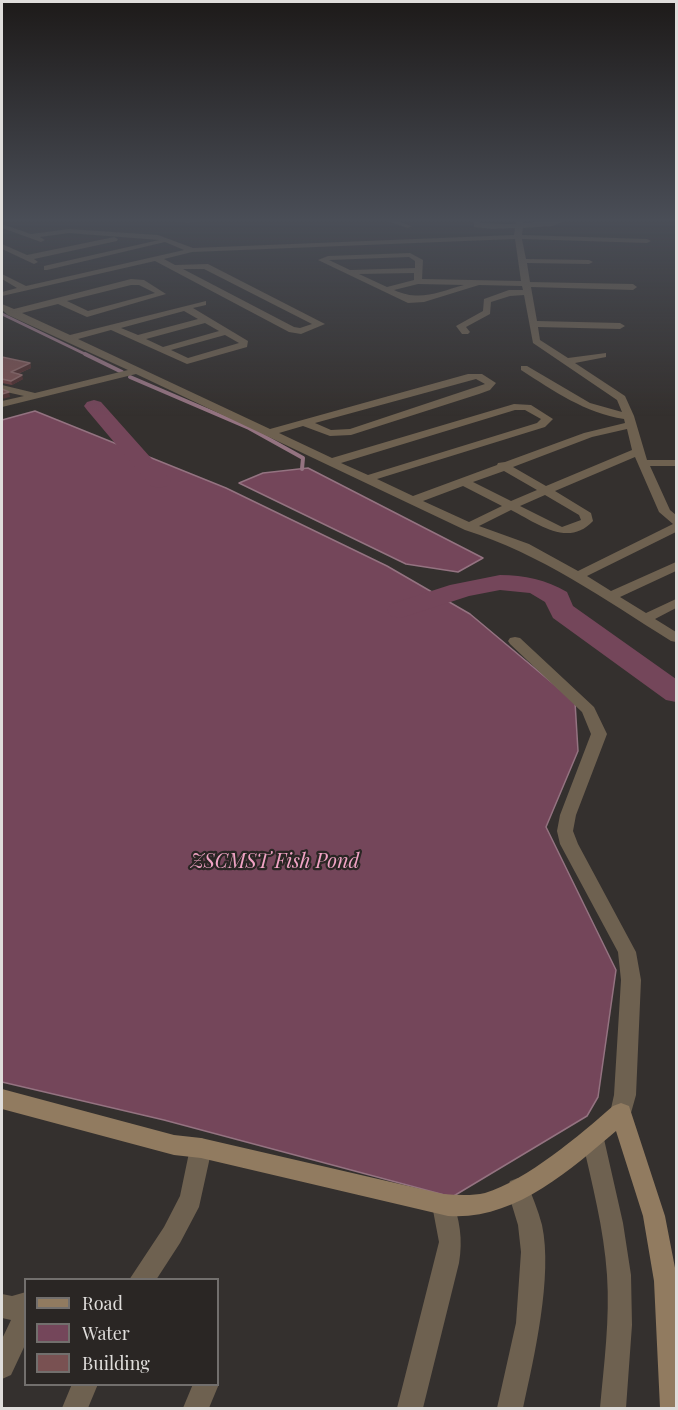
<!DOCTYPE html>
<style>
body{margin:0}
#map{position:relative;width:678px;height:1410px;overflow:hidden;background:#34302e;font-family:"Playfair Display",serif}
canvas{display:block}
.frame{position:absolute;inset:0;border:3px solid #dfdddb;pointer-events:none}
.legend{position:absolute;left:24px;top:1278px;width:195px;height:108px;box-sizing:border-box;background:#2a2624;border:2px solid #726f6d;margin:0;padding:8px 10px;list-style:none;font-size:18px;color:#dfdddb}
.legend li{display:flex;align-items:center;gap:12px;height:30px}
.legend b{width:30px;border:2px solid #726f6d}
</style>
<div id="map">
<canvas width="678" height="1410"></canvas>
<div class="frame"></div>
<ul class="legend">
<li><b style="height:8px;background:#917b60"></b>Road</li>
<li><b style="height:16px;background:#74465a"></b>Water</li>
<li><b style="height:16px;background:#795152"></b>Building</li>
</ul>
</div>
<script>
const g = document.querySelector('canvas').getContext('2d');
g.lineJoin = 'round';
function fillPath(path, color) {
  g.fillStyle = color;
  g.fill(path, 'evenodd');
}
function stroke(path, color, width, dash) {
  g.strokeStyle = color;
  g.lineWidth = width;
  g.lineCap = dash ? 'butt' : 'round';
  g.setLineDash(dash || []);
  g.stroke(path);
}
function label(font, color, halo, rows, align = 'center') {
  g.font = font + ' "Playfair Display",serif';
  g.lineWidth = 4.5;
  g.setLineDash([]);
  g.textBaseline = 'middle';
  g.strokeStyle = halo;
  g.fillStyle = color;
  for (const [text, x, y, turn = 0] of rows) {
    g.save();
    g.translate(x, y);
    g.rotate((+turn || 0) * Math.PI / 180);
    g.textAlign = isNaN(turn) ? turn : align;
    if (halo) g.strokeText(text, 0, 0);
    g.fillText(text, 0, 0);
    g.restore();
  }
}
const water = new Path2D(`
 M35 411 226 488 387 566 470 614 575 702 578 751 546 827 616 970 598 1097 587 1116 452 1197 164 1120 2 1082V420Z
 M308 468 483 558 458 572 406 564 239 483 263 473Z`);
const streamFar1 = new Path2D(`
 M2 314 89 356`);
const stream = new Path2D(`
 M85 354 122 372
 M130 377 249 428 303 458 302 469`);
const river = new Path2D(`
 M94 400 101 402 167 476 171 481 167 486 159 488 151 486 87 410 84 406 87 402Z
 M500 575C525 575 546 580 567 592L573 606 676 679V702L666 700 553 618 545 602 530 593 500 590 469 596 401 618 391 616 387 610 391 604 450 585Z`);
const lane = new Path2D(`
 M158 219 188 221 211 219 188 223Z`);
const street = new Path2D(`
 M380 219H391L412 226 408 228Z
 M473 219H479L480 223 516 224 517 219H523V223L569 219 553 226 523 228 522 235 647 239 651 241 647 243 522 239 526 259 589 260 593 262 589 264 527 263 530 282 633 284 637 287 633 290 531 287 537 321 620 323 625 326 620 329 538 327 540 340 568 358 606 353V357L575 363 625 396 634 416 647 460H676V466H650L670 510 676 515V532L587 576 611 591 676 562V571L620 597 646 613 676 599V608L655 619 676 632V642L671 641C604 599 541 554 465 530L136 374 2 407V401L24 396 2 391V385L35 393 128 370 8 315 2 310V304L14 309 131 279 144 280 166 294 87 317 58 304 22 313 70 335 206 301V305L193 308 248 341 247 347 187 364 111 330 78 339 270 429 468 374H482L496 383 490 390 479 394 351 435 330 436 303 426 279 433 332 458 514 404 531 405 553 419 545 427 377 479 413 496 497 465 498 463 505 462 584 433 625 423 624 419C585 413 554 391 521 370V366H527L590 403 622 412 617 400 533 343 524 295 510 296 491 302 490 314 466 327 470 332 468 334H462L456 326 483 311 484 299 509 290H523L522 286 479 285 424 302 408 303 318 260 328 256 410 253 423 260 422 279 521 281 515 239 192 252 164 259 175 265 208 264 325 324 301 334 289 332 155 261 2 296V292L17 288 2 279V274L26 286 184 250 165 242 47 270H44V266L159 240 69 233 40 237 45 240 41 242 2 228V224L31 234 69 229 158 235 193 248 514 235 515 228 492 229 474 227ZM409 257 415 261V268L350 270 329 260ZM183 269H204L312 324 300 328 294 327ZM414 273V280L387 287 359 274ZM418 284 464 285C438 292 420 302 394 290ZM131 285H139L155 293 88 311 67 301ZM184 311 198 319 138 335 121 328ZM205 323 219 331 163 347 146 339ZM225 335 239 343 188 358 171 350ZM476 379 485 384 350 429 331 430 315 423ZM515 410H525L541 419 537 423 368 475 341 463ZM627 429 632 450 546 486 513 467 592 437ZM635 457 659 512 673 524 578 571 529 544 479 526 511 510C537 523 568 548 593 521L591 513 555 491ZM504 471 537 490 511 501 473 482ZM463 486 502 506 469 522 423 501ZM545 495 579 515 581 520 562 527 520 506Z
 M114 237 118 239 117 241 34 259 38 262 34 264 2 249V244L27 255Z
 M515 637 520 638 594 707 607 734 576 815 573 831 578 844 636 952 641 980 636 1095 629 1120 621 1123 613 1120 610 1113 614 1095 621 980 618 952 560 844 557 831 560 815 591 734 582 712 510 644 508 641 510 638Z
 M593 1129 601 1132 604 1139 623 1223 631 1275 632 1325 626 1408H600C604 1364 610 1319 607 1275 604 1229 592 1184 582 1139L585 1132Z
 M201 1138 209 1141 212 1148 199 1207 180 1243 156 1280H129L164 1227 180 1196 190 1148 193 1141Z
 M518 1178 526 1181C532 1195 538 1210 542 1225 553 1276 534 1358 523 1408H497L516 1323 521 1252 518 1225 507 1189 510 1181Z
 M443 1194 451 1197C460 1219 463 1240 459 1263L423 1408H397L439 1242 432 1205 435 1197Z
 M26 1292V1343L11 1375 2 1379V1339L11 1320 2 1318V1294L12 1296Z
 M218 1381 219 1384 209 1408H183L193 1384H218Z
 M72 1384H98L88 1408H62Z`);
const secondary = new Path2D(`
 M2 1089 174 1135 201 1138 443 1194C457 1195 472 1196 485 1193 527 1180 580 1135 613 1106L621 1103 629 1106 665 1216 676 1273V1408H660L654 1281 643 1216 616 1131C569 1171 513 1221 448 1216L201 1158 174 1155 2 1109Z`);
const wall = new Path2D(`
 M2 357 30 363 31 368 18 374 23 379 12 385 2 383Z`);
const shadedWall = new Path2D(`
 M30 363 31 368 12 376 11 372Z
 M22 375 23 379 12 385 11 381Z
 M9 392 10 397 2 399V394Z`);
const building = new Path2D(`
 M2 357 30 363 11 372 22 375 11 381 2 379Z
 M2 389 9 392 2 394Z`);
const waterNames = [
 ["ZSCMST Fish Pond",275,862]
];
fillPath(water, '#74465a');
stroke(water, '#947381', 1.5);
stroke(streamFar1, '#947381', 3);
stroke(stream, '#947381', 4);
fillPath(river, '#74465a');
fillPath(lane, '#6e6150');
fillPath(street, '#6e6150');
fillPath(secondary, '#917b60');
fillPath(wall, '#6d4042');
fillPath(shadedWall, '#513233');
fillPath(building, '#795152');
stroke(building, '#896768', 1.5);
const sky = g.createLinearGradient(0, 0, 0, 416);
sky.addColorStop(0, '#1d1a19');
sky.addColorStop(0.53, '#4a4e57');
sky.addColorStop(1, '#4a4e5700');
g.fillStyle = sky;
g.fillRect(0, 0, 678, 416);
label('italic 20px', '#f1a4c5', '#2a2624', waterNames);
</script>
